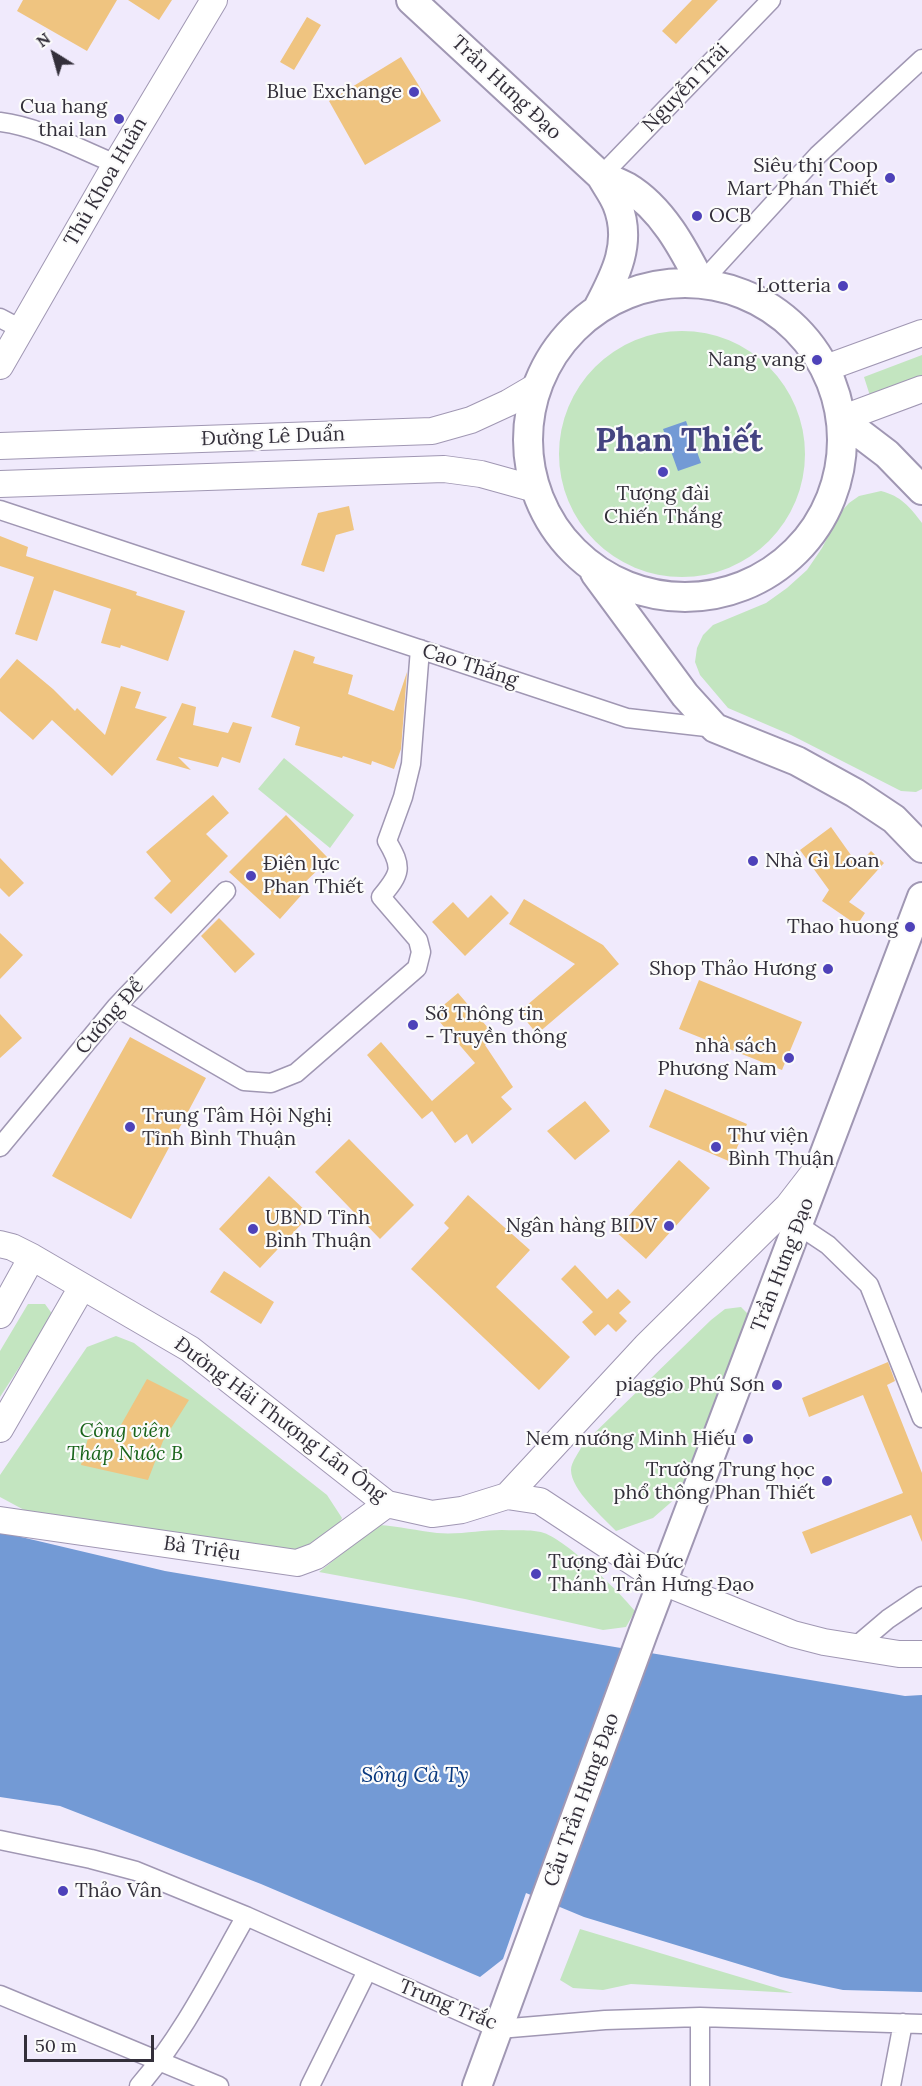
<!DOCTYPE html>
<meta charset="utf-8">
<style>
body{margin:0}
#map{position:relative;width:922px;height:2086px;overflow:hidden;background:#f0eafc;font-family:Lora,serif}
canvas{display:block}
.north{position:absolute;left:24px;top:24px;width:60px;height:60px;-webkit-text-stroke:4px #fbfbfb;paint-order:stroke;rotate:323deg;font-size:16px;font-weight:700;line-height:24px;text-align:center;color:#332f3a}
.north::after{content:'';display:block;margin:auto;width:21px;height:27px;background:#332f3a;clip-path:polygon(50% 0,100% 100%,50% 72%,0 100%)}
.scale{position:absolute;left:24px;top:2035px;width:130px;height:27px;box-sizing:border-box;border:3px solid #332f3a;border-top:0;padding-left:8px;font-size:18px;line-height:21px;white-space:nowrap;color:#332f3a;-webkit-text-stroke:4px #fbfbfb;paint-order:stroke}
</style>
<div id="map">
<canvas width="922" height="2086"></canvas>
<div class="north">N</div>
<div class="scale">50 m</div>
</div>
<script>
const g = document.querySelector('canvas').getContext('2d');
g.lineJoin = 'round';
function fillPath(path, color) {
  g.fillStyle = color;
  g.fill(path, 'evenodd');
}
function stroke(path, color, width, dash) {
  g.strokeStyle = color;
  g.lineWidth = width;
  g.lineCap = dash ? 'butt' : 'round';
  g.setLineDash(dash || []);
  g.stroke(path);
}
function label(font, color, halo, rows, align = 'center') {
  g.font = font + ' Lora,serif';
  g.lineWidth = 4.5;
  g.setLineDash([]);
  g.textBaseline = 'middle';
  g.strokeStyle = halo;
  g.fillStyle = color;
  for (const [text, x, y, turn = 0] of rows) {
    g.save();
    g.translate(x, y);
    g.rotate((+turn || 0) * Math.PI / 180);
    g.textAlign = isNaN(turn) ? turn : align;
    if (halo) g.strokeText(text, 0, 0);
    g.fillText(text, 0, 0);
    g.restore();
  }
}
const green = new Path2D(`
 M559 454a123 123 0 1 1 246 0a123 123 0 1 1-246 0Z
 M922 355V384L872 402 864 377Z
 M881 491C901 496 910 507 922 523V789L916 792 901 791 791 735 728 708 700 675 695 662 697 648 703 635 713 625 766 603 787 588 807 570 822 548 840 513 849 503 859 496Z
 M284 758 354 815 330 848 258 789Z
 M28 1304H45L53 1315 0 1397V1351Z
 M741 1307 750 1316 746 1334 677 1497 653 1518 616 1531C603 1517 571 1490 571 1470 571 1462 580 1451 583 1444L711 1320 725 1309Z
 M116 1336 134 1343 327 1495 342 1518 325 1550 283 1554 26 1511 0 1497V1475L87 1347Z
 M378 1525C400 1526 417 1531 437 1533 459 1535 481 1530 502 1530 515 1531 532 1529 544 1533 567 1541 619 1591 635 1611L626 1627 603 1630 465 1599 319 1572Z
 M580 1929 793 1993 631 1984 603 1990 573 1988 560 1980Z`);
const water = new Path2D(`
 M686 421 701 463 678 471 663 429Z
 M0 1532 165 1571 905 1696 922 1695V1992L843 1990 781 1977 584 1917 526 1893 503 1959 480 1977 261 1884 60 1806 0 1797Z`);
const building = new Path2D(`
 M23 0H117L87 51 17 11Z
 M128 0H172L159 20Z
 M692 0H718L676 44 662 31Z
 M307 17 321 25 294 70 280 62Z
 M401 57 441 121 365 165 329 101Z
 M349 506 354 530 336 535 324 572 301 565 318 513Z
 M0 536 28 547 26 556 137 592 136 595 185 611 168 661 121 645 120 648 101 643 111 609 54 590 37 641 15 634 34 577 0 566Z
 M294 650 315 657 313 663 353 675 348 694 394 711 407 672 401 749 394 769 372 761 371 765 343 756 342 758 295 745 300 727 271 717Z
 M17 659 53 689 75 711 77 708 105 735 121 686 141 692 135 708 167 717 112 776 52 720 33 740 0 711V679Z
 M182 703 196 707 193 725 228 733 233 722 252 727 240 763 222 757 218 767 178 757 191 770 156 760Z
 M213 795 229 813 206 834 228 856 171 914 154 898 171 881 146 852Z
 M286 815 329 859 300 887 305 891 280 919 229 872Z
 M831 827 858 865 871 851 884 863 849 902 865 913 857 925 822 901 829 890 800 850Z
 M0 858 24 883 9 897 0 888Z
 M491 895 509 913 465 956 432 922 453 902 468 918Z
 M524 899 603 945 619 964 537 1034 519 1012 575 964 509 924Z
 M219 918 255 954 235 973 201 936Z
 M0 933 23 955 0 979Z
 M699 980 802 1022 782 1070 679 1029Z
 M458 993 495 1036 485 1045 513 1087 501 1097 512 1109 472 1144 467 1134 455 1143 432 1111 422 1119 367 1055 381 1042 432 1101 475 1063 433 1014Z
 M0 1014 22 1038 0 1058Z
 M130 1037 206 1078 131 1219 52 1176Z
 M665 1089 747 1124 731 1162 649 1127Z
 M585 1101 610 1131 575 1160 547 1131Z
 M349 1139 414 1205 380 1239 315 1172Z
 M679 1160 710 1188 646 1259 615 1231Z
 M269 1176 310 1215 260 1268 219 1229Z
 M468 1195 530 1250 496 1287 570 1357 539 1390 411 1269 449 1228 444 1223Z
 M575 1265 607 1299 618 1289 631 1302 619 1313 627 1321 616 1332 608 1324 595 1336 582 1322 593 1312 561 1279Z
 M224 1271 274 1302 261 1324 210 1292Z
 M888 1362 895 1381 887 1385 922 1473V1542L911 1515 811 1554 802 1532 903 1493 863 1395 809 1417 802 1398Z
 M147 1379 189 1400 163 1441 148 1480 81 1465 88 1438 113 1439Z`);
const street = new Path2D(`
 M0 122C40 127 79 149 116 164
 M601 176 771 0
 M701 283 818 155 922 59
 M0 318 21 329
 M0 510 627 718 715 728
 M116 1007 244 1081 271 1083 296 1073 417 968 421 952 418 940 381 897C401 873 403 868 387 841L403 797 411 764 420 649
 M0 1147 116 1007 226 891
 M798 1225 828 1245 869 1285 922 1418
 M855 1647 888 1619 922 1596
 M0 1840 91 1859 136 1871 246 1916 499 2029 605 2020 700 2017 922 2024
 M0 1995 219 2086
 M139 2086C183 2035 213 1974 246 1916
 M310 2086 367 1971
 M700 2086V2017
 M891 2086 903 2023`);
const secondary = new Path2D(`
 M0 366 116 164 214 0
 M826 368 922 333
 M841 419 922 389
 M0 446 432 431 471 420 508 403 537 386
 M0 484 444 469 481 474 535 489
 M0 1244 12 1247 32 1257 190 1349 387 1504 432 1514 462 1510 507 1496 540 1501 663 1582 747 1616 793 1634 824 1642 899 1654H922
 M0 1315 32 1257
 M0 1429 82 1287
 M507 1496 646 1346 788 1206 812 1175
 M0 1520 297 1563 316 1556 387 1504`);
const primary = new Path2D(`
 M411 0 601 176C610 179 619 183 627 187 662 208 683 248 701 283
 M528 440a157 157 0 1 1 314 0a157 157 0 1 1-314 0Z
 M597 310C615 276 633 243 617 204 613 194 606 185 601 176
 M841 419 887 454 922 490
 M595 573 685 695 715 728 797 761 855 793 894 819 922 848
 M477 2086 643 1633 922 897`);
const markers = [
 [414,92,6,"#4e42b9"],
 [119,119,6,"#4e42b9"],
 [890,178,6,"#4e42b9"],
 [697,216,6,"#4e42b9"],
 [843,286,6,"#4e42b9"],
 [817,360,6,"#4e42b9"],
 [663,472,6,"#4e42b9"],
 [753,861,6,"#4e42b9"],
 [251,876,6,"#4e42b9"],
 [910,927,6,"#4e42b9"],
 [828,969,6,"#4e42b9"],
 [413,1025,6,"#4e42b9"],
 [789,1058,6,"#4e42b9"],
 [130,1127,6,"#4e42b9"],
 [716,1147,6,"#4e42b9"],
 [669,1226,6,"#4e42b9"],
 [253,1229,6,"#4e42b9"],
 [777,1385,6,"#4e42b9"],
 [748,1439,6,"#4e42b9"],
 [827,1481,6,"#4e42b9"],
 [536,1574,6,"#4e42b9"],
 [63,1891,6,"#4e42b9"]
];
const streetNames = [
 ["Trần Hưng Đạo",506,88,43],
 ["Nguyễn Trãi",686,88,-46],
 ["Thủ Khoa Huân",106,182,-60],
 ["Đường Lê Duẩn",273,437,-2],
 ["Cao Thắng",470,666,18],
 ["Cường Để",110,1017,-49],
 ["Trần Hưng Đạo",783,1265,-69],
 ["Đường Hải Thượng Lãn Ông",280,1420,37],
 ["Bà Triệu",202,1549,8],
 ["Cầu Trần Hưng Đạo",582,1800,-70],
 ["Trưng Trắc",448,2005,22]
];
const poiNames = [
 ["Blue Exchange",402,92],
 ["Cua hang",107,107],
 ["thai lan",107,130],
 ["Siêu thị Coop",878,166],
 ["Mart Phan Thiết",878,189],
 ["OCB",709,216,"left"],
 ["Lotteria",831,286],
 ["Nang vang",805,360],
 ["Tượng đài",663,494,"center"],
 ["Chiến Thắng",663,517,"center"],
 ["Nhà Gì Loan",765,861,"left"],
 ["Điện lực",263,864,"left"],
 ["Phan Thiết",263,887,"left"],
 ["Thao huong",898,927],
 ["Shop Thảo Hương",816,969],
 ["Sở Thông tin",425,1014,"left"],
 ["- Truyền thông",425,1037,"left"],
 ["nhà sách",777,1046],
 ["Phương Nam",777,1069],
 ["Trung Tâm Hội Nghị",142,1116,"left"],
 ["Tỉnh Bình Thuận",142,1139,"left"],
 ["Thư viện",728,1136,"left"],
 ["Bình Thuận",728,1159,"left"],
 ["UBND Tỉnh",265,1218,"left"],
 ["Bình Thuận",265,1241,"left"],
 ["Ngân hàng BIDV",657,1226],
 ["piaggio Phú Sơn",765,1385],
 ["Nem nướng Minh Hiếu",736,1439],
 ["Trường Trung học",815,1470],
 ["phổ thông Phan Thiết",815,1493],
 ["Tượng đài Đức",548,1562,"left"],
 ["Thánh Trần Hưng Đạo",548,1585,"left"],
 ["Thảo Vân",75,1891,"left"]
];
const parkNames = [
 ["Công viên",125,1431],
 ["Tháp Nước B",125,1454]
];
const waterNames = [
 ["Sông Cà Ty",415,1776]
];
const townNames = [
 ["Phan Thiết",679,442]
];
fillPath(green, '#c3e5c0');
fillPath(water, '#739ad5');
fillPath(building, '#efc480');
stroke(street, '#a097b3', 21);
stroke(secondary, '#a097b3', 28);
stroke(primary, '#a097b3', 32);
stroke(street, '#fff', 18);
stroke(secondary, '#fff', 26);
stroke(primary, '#fff', 28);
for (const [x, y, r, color] of markers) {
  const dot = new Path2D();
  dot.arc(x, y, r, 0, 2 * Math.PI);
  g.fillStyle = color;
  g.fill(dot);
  stroke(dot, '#fbfbfb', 2);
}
label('20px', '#332f3a', '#fbfbfb', streetNames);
label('20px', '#332f3a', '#fbfbfb', poiNames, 'right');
label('italic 20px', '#19641a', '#fbfbfb', parkNames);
label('italic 21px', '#08387e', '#fbfbfb', waterNames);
label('bold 32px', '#444481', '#fbfbfb', townNames);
</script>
